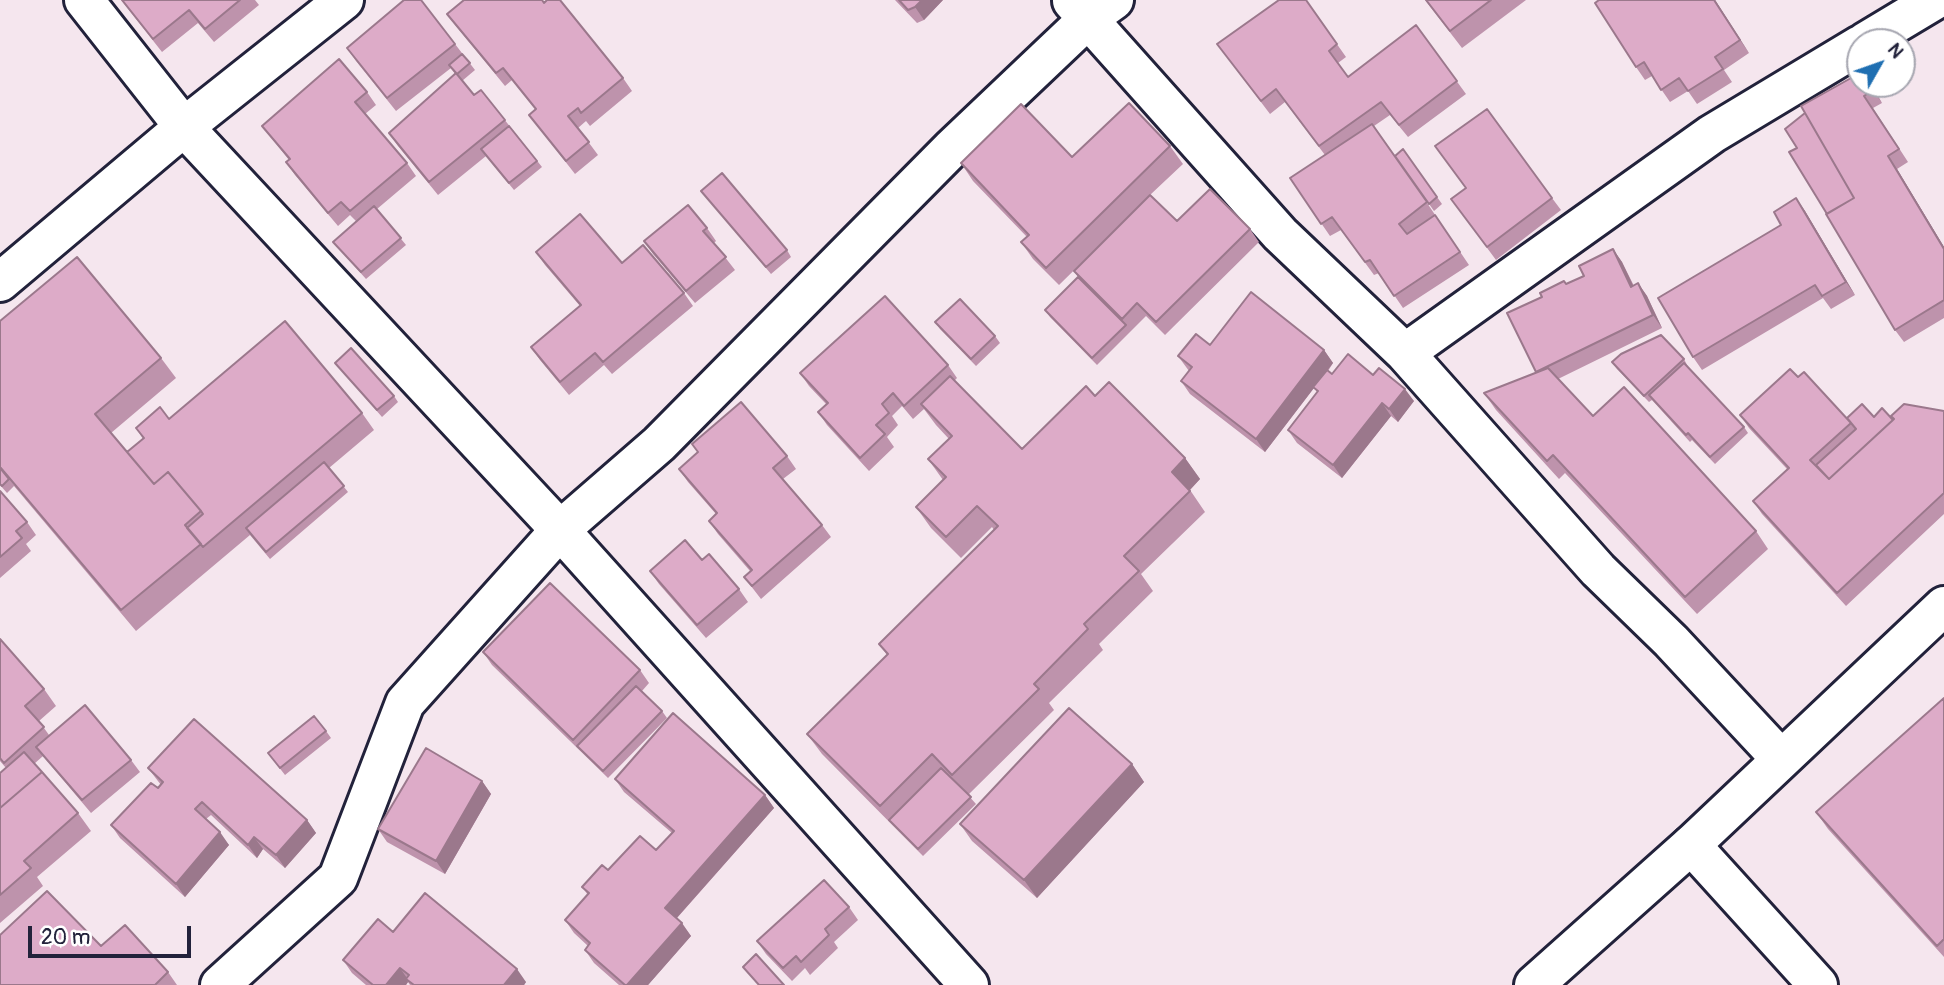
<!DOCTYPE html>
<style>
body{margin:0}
#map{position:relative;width:1944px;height:985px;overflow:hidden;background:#f5e6ee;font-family:Pangolin,sans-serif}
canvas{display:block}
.north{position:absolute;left:1846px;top:28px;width:70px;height:70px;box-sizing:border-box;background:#fff;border:2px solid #a7a7b1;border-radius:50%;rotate:50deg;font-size:19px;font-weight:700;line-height:28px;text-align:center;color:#22223b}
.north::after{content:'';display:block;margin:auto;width:24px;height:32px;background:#1f6fb2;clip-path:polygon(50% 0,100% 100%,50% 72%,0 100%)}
.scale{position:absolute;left:28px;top:926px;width:163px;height:32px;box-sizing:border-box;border:4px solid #22223b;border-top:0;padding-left:9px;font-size:21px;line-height:24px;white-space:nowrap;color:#22223b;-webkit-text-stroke:5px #fff;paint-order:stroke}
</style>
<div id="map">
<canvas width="1944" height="985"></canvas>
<div class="north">N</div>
<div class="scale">20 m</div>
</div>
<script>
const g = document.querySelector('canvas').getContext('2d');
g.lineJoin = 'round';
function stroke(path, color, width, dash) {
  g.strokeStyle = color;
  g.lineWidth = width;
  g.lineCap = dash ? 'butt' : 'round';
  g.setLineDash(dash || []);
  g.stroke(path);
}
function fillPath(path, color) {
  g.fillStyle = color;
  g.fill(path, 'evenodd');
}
const street = new Path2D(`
 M84 0 184 127 560 530 969 985
 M1072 1 1280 234 1405 353 1598 570 1671 641 1780 758
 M1865 42 1935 0
 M0 282 184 127 344 0
 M1405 353 1712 134 1860 45
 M1691 845 1818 985
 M220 985 338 878 405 703 560 530 659 444 951 149 1089 18 1114 0`);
const secondary = new Path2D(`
 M1534 985 1691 845 1944 606`);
const wall = new Path2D(`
 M121 0H255L259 5 214 42 198 23 162 52Z
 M895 0H943L924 20 917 23Z
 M1306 0 1346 57 1338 63 1348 77 1416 25 1466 94 1408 137 1390 115 1374 126 1395 156 1403 149 1442 204 1434 211 1400 163 1469 265 1403 308 1379 273 1374 275 1341 230 1330 236 1290 178 1325 155 1285 102 1270 114 1217 44Z
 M1425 0H1526L1462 48Z
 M1599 0H1715L1749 53 1724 70 1732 82 1697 104 1688 91 1670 102 1652 76 1645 80 1636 67Z
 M447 14 623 78 632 91 590 126 586 121 578 128 598 155 575 174 529 115 536 110 512 80 505 86 456 26Z
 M455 44 475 70 462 81 474 95 481 90 542 167 514 190 486 156 438 195 398 146 389 133 455 74 451 68 396 111 356 61 347 48Z
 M1871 84 1882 103 1873 108 1908 162 1897 169 1944 247V318L1904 342 1895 330 1797 148 1805 113Z
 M367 92 376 105 365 114 407 163 416 176 377 209 406 245 366 279 338 248 333 242 356 221 350 215 338 226 295 175 286 162 289 160 262 126Z
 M1170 146 1183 164 1150 195 1177 221 1250 229 1259 242 1165 335 1146 316 1097 365 1050 317 1045 310 1078 277 1074 271 1114 231 1059 285 1033 259 1021 242 1027 237 973 181 961 163 1072 157Z
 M701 191 787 250 791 257 771 274Z
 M1552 198 1561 210 1496 260 1451 199Z
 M1796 198 1805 211 1855 295 1831 309 1823 298 1702 370 1693 357 1781 225Z
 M707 228 716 241 714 243 735 270 695 303 653 254 644 241Z
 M1613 249 1622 262 1634 286 1638 283 1647 296 1662 328 1558 379 1593 416 1756 531 1768 549 1697 614 1565 473 1559 479 1496 410 1484 393 1536 373 1542 297 1584 276Z
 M536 252 622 263 684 293 693 306 612 374 604 365 569 395 540 360 531 347 580 306 545 265Z
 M0 321 161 358 176 378 111 433 127 452 143 439 136 428 169 419 362 413 374 430 329 468 348 492 270 559 250 535 136 631 14 486 7 493 0 485Z
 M935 322 995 336 1000 343 976 366 940 329Z
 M1210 345 1324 350 1333 363 1328 371 1332 374 1373 375 1414 401 1398 422 1391 416 1342 478 1297 443 1288 430 1317 392 1314 388 1265 452 1190 394 1181 381 1189 371 1178 356Z
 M1684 359 1688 367 1744 427 1748 433 1715 464 1692 440 1690 442 1652 400 1649 402 1617 369 1612 362Z
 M335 363 394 396 398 402 382 417Z
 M948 365 957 378 954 381 1022 449 1095 396 1185 458 1200 479 1190 490 1205 512 1141 574 1153 591 1099 644 1103 650 1049 703 1054 710 968 795 976 804 923 856 822 754 807 734 887 655 879 644 994 530 992 527 961 558 931 528 916 507 943 480 928 459 949 439 936 425 924 409 913 419 902 406 892 416 898 425 887 437 894 447 869 471 827 425 818 412 827 405 809 386 800 373Z
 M1798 377 1847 418 1874 417 1893 420 1944 411V514L1846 606 1762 514 1753 501 1787 469 1749 428 1740 415Z
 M692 444 787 456 796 469 783 479 822 525 831 537 761 599 744 577 750 571 718 534 709 521 716 514 688 482 679 469 698 452Z
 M0 491 27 522 36 535 26 544 31 551 0 578Z
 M702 560 739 589 748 602 706 638 659 584 650 571Z
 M0 639 44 689 56 706 39 721 49 735 131 760 140 772 91 813 43 756 34 764 78 813 91 831 37 877 43 886 0 923V773L6 768 0 761Z
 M483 652 640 670 649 683 642 691 662 711 667 718 608 778 492 665Z
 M1944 698V957L1828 829 1816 812Z
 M326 731 331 738 285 775 268 753Z
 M1132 764 1144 782 1037 898 972 841 960 824Z
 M148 768 307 820 316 833 285 868 263 849 257 858 211 815 206 819 229 845 185 897 120 838 111 825 161 785Z
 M615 779 765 795 774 808 677 918 691 936 648 985H619L594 963 585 950 588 946 574 933 565 920 588 895 582 887 608 870 656 850 672 833 624 792Z
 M482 781 491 794 445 874 387 842 378 829Z
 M849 907 858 920 834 942 838 948 810 975 805 968 792 981 766 954 757 941Z
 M393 932 526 982 524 985H410L408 982 406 985H366L352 973 343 960Z
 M0 935 101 946 168 972 177 985H0Z`);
const shadedWall = new Path2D(`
 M922 0H943L924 20 915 7Z
 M1714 0H1715L1749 53 1740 40Z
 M1869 84 1871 85 1882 103 1873 90Z
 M1888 156 1897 169 1944 247V249Z
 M1796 198 1805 211 1855 295 1846 282Z
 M1613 249 1622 262 1640 300 1631 287Z
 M1638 283 1647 296 1662 328 1653 315Z
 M1324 350 1333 363 1265 452 1256 439Z
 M1405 389 1414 401 1398 422 1389 409Z
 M1382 403 1391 416 1342 478 1333 465Z
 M1185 458 1200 479 1187 493 1172 472Z
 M1132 764 1144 782 1037 898 1024 880Z
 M482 781 491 794 445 874 436 861Z
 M765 795 774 808 674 921 665 908Z
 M307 820 316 833 285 868 276 855Z
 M220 832 229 845 185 897 176 884Z
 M254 837 263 849 257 858 248 845Z
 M682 923 691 936 648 985H627Z
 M400 968 409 981 406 979 408 982 406 985H386Z
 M517 969 526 982 524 985H504Z`);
const building = new Path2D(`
 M122 0H240L205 29 189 10 153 39Z
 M404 0H421L455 44 387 98 347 48Z
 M464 0H542L544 3 547 0H560L623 78 581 113 578 108 568 116 589 142 566 161 529 115 536 109 503 68 496 73 447 14Z
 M899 0H922L915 7 908 10Z
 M1279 0H1306L1337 44 1329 51 1348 77 1416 25 1457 81 1399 125 1381 102 1319 146 1276 89 1261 101 1217 44Z
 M1426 0H1491L1450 31Z
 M1599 0H1714L1740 40 1715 57 1723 69 1688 91 1679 78 1661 90 1644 62 1636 67 1595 3Z
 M462 54 470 63 457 74 449 65Z
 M339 59 367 92 355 102 407 163 350 211 341 202 328 213 286 162 290 159 262 126Z
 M456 73 474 95 481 90 505 120 429 182 389 133Z
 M1860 73V84H1869L1873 90 1864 96 1899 149 1888 156 1944 249V300L1895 330 1826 214 1854 198 1801 106Z
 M1129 103 1170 146 1046 268 1021 242 1029 235 961 163 1021 104 1072 157Z
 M1487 109 1552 198 1487 247 1451 199 1466 188 1435 146Z
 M1805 113 1854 198 1827 214 1789 152 1797 148 1785 129Z
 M1372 124 1427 202 1399 224 1407 234 1435 215 1460 252 1394 296 1370 260 1365 262 1332 217 1321 224 1290 178Z
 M509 126 537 161 509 183 481 149Z
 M1403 149 1437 197 1429 204 1395 156Z
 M722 173 787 250 766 267 701 191Z
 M1210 189 1250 229 1156 322 1137 303 1122 319 1074 271 1150 195 1177 221Z
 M1796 198 1846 282 1822 296 1815 285 1693 357 1658 298 1781 225 1774 212Z
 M688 205 707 228 703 231 726 257 686 291 644 241Z
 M374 206 401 238 361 272 333 242Z
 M580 214 622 263 643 245 684 293 603 362 595 353 560 382 531 347 581 305 536 252Z
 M1613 249 1631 287 1638 283 1653 315 1536 372 1507 313 1542 297 1540 293 1564 281 1566 284 1584 276 1579 266Z
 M77 257 161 358 95 414 154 484 168 472 201 511 185 525 201 544 121 610 0 467V321Z
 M1078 277 1126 325 1092 358 1045 310Z
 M1251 292 1324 350 1256 439 1181 381 1192 367 1178 356 1196 334 1210 345Z
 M885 296 948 365 904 406 893 393 882 404 889 413 876 425 885 434 860 458 818 412 828 403 800 373Z
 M960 299 995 336 971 359 935 322Z
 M285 321 362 413 203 547 187 528 203 514 201 511 168 472 154 484 127 452 144 438 136 428 160 407 169 419Z
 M1661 335 1684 359 1644 396 1612 362 1621 354Z
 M351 348 394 396 377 410 335 363Z
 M1348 354 1373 375 1379 368 1405 389 1389 409 1382 403 1333 465 1288 430 1318 391 1313 387 1327 370 1332 374Z
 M1684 363 1744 427 1710 457 1688 433 1686 435 1649 395Z
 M1548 368 1593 416 1624 387 1756 531 1685 597 1553 455 1547 461 1484 393Z
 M1790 369 1798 377 1804 372 1851 423 1810 460 1829 479 1894 419 1891 416 1904 404 1944 411V493L1837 593 1753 501 1789 468 1740 415Z
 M950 376 1022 449 1086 386 1095 396 1109 382 1185 458 1172 472 1190 491 1124 556 1139 571 1084 624 1088 629 1034 684 1039 689 952 775 932 754 880 806 807 734 888 654 879 644 998 526 977 506 946 537 916 507 946 477 928 459 952 436 921 404Z
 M741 402 787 456 773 468 822 525 752 586 744 577 752 570 709 521 717 513 679 469 698 452 692 444Z
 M1862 404 1874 417 1882 408 1893 420 1829 479 1816 465 1856 429 1847 418Z
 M324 462 344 486 266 552 246 528Z
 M0 468 9 479 2 486 0 484Z
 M0 491 27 522 16 531 22 538 0 557Z
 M685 540 702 560 709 554 739 589 697 625 650 571Z
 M550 583 640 670 573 740 483 652Z
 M0 639 44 689 25 706 44 727 4 763 0 758Z
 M636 686 662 711 603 771 577 746Z
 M1944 698V939L1937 946 1816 812Z
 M85 705 131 760 82 800 36 747Z
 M1069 708 1132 764 1024 880 960 824Z
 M673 713 765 795 665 908 682 923 627 985H625L585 950 590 943 565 920 589 893 582 887 602 865 608 870 640 836 656 850 674 831 615 779Z
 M314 716 326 731 280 768 268 753Z
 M194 719 307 820 276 855 254 837 248 845 202 802 195 809 220 832 176 884 111 825 151 783 158 788 163 782 148 768Z
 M426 748 482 781 436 861 378 829Z
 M24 752 42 772 0 808V773Z
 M941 768 971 797 918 849 889 820Z
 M42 772 78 813 24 861 31 868 0 895V808Z
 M824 880 849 907 825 929 829 935 801 962 796 956 783 968 757 941Z
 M47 891 101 946 125 925 168 972 155 985H1L0 984V935Z
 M425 893 517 969 504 985H414L406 979 409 975 400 968 386 985H373L343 960 378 919 393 932Z
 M756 954 784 985H759L743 967Z`);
stroke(street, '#22223b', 44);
stroke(secondary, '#22223b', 44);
stroke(street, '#fff', 38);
stroke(secondary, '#fff', 38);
fillPath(wall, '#be93ac');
fillPath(shadedWall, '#9b788c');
fillPath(building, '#ddabc8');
stroke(building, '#9b788c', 2);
</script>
